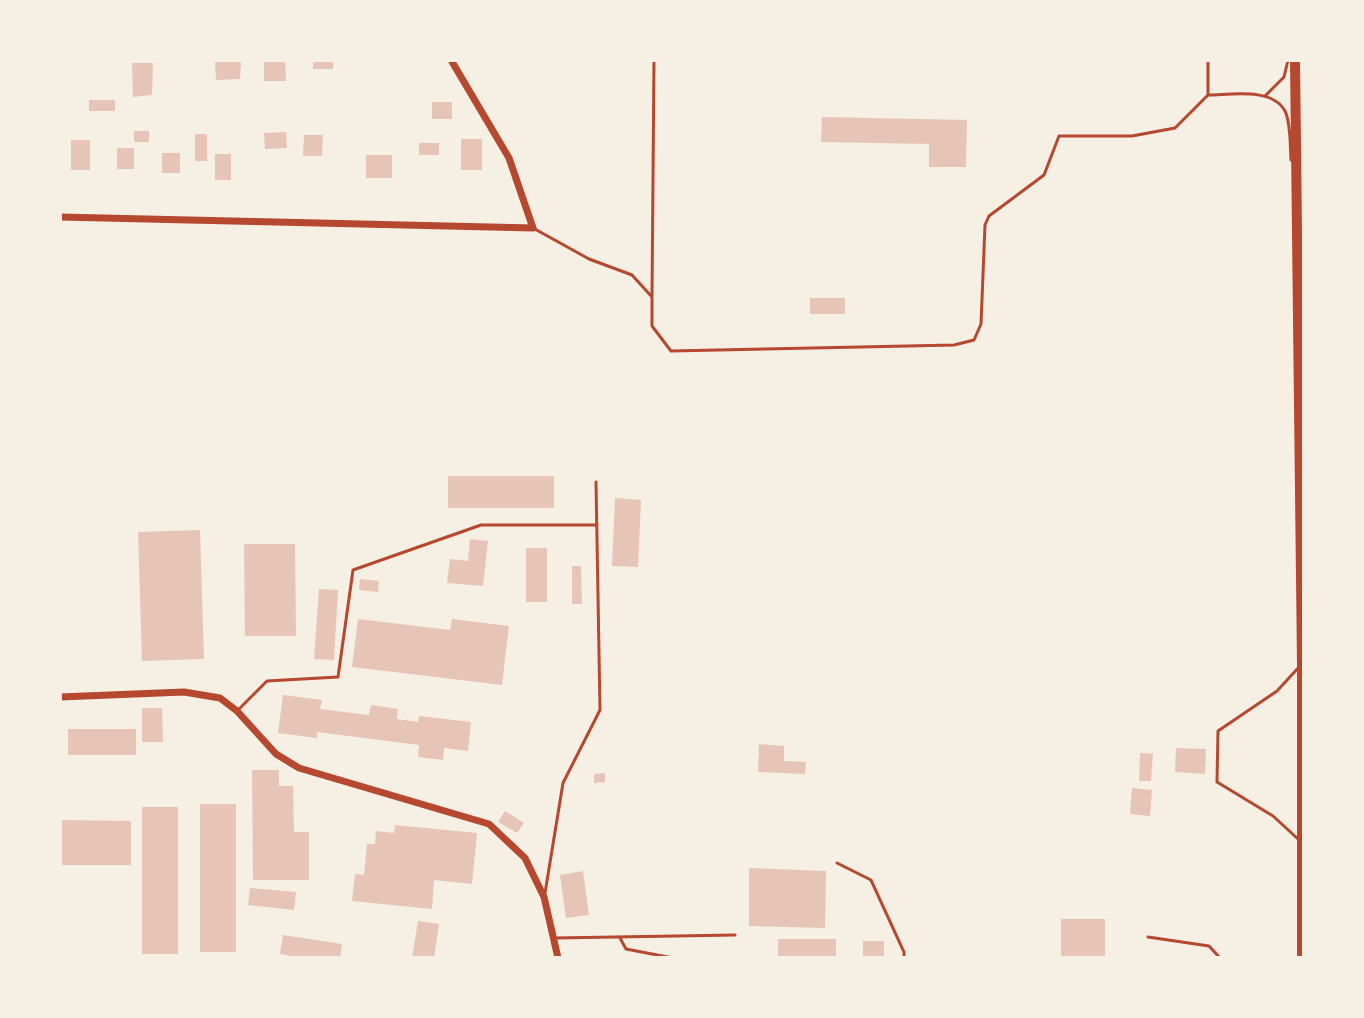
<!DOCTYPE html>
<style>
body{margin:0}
#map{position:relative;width:1364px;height:1018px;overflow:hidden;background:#f6efe4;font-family:"Sofia Sans Condensed",sans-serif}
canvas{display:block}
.frame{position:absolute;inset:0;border:62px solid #f6efe4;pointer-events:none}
</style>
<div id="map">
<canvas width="1364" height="1018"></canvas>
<div class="frame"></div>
</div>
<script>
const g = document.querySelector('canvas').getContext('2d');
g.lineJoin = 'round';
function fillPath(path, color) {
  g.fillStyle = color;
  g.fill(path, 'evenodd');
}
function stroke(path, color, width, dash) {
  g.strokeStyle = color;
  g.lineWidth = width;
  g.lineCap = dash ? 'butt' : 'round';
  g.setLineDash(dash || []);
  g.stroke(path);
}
const building = new Path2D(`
 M215 60H241L240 79 216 80Z
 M264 60H285L286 81H264Z
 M313 60H333V69H313Z
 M132 63H153L152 95 133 97Z
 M89 100H115V111H89Z
 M432 102H452V119H432Z
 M822 117 967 120 966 167H929V144L821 142Z
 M134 131H149V142H134Z
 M286 132 287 148 265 149 264 133Z
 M195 134H207V161H195Z
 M304 135H323L322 156H303Z
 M461 139H482V170H461Z
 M71 140H90V170H71Z
 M419 143H439V155H419Z
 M117 148H134V169H117Z
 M162 153H180V173H162Z
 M215 154H231V180H215Z
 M366 155H392V178H366Z
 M810 298H845V314H810Z
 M448 476H554V508H448Z
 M615 498 641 500 638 567 612 566Z
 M200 530 204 659 142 661 138 532Z
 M470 539 488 541 483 586 447 583 450 559 468 561Z
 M244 544H295L296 636H245Z
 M526 548H547V602H526Z
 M572 566H581L582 604H572Z
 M360 579 379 581 378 592 359 590Z
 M319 589 338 590 334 660 314 659Z
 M358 619 450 630 452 619 509 626 502 685 352 667Z
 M283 695 322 700 320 709 369 715 371 705 398 709 397 719 418 722 419 716 471 722 468 751 444 748 443 760 418 757 419 745 317 732V738L278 733Z
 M142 708H162L163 742H142Z
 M68 729H136V755H68Z
 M759 744 784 746V761L806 762 805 774 758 772Z
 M1176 748 1206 749 1205 774 1175 772Z
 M1140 753 1153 754 1151 781H1139Z
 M252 770H279V786H293L294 832H309V880H253Z
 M605 773V782L594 783V774Z
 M1132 788 1152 790 1150 816 1130 814Z
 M200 804H236V952H200Z
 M142 807H178V954H142Z
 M505 811 524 823 517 833 498 822Z
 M60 820 131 821V865H60Z
 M395 825 477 833 472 884 434 880 432 909 352 901 355 874 364 875 367 844H375L376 831 394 833Z
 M749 868 826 871 825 928 749 926Z
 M583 871 589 915 566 918 560 875Z
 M250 888 296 892 294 910 248 905Z
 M1061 919H1105V958H1061Z
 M418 921 439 924 434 958H412Z
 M283 935 342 944 340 958H304L280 954Z
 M778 939H836V958H778Z
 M863 941H884V958H863Z`);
const service = new Path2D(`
 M1208 95C1230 95 1272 87 1285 111 1291 123 1290 146 1291 160
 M1265 96 1284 77 1288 60
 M533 228 589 259 632 275 652 297V326L671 351 954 345 974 340 981 324 985 225 989 216 1044 175 1059 136H1132L1175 128 1208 95V60
 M652 296 654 60
 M237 711 267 681 338 677 353 570 481 525H597
 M1298 839 1273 816 1217 782 1218 731 1277 691 1300 666
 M837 863 871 880 904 952V958
 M545 893 563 783 600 710 596 482
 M1148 937 1209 946 1220 958
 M555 938 735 935
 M620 938 626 949 673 958`);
const minor = new Path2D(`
 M60 217 533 228 509 158 451 60
 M60 697 184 692 220 698 237 711 276 754 299 768 489 824 525 858 544 897 558 958`);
const primary = new Path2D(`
 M1295 60 1302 663V958`);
fillPath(building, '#e6c5b7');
stroke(service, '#b5482f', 3);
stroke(minor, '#b5482f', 7);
stroke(primary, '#b5482f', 10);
</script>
